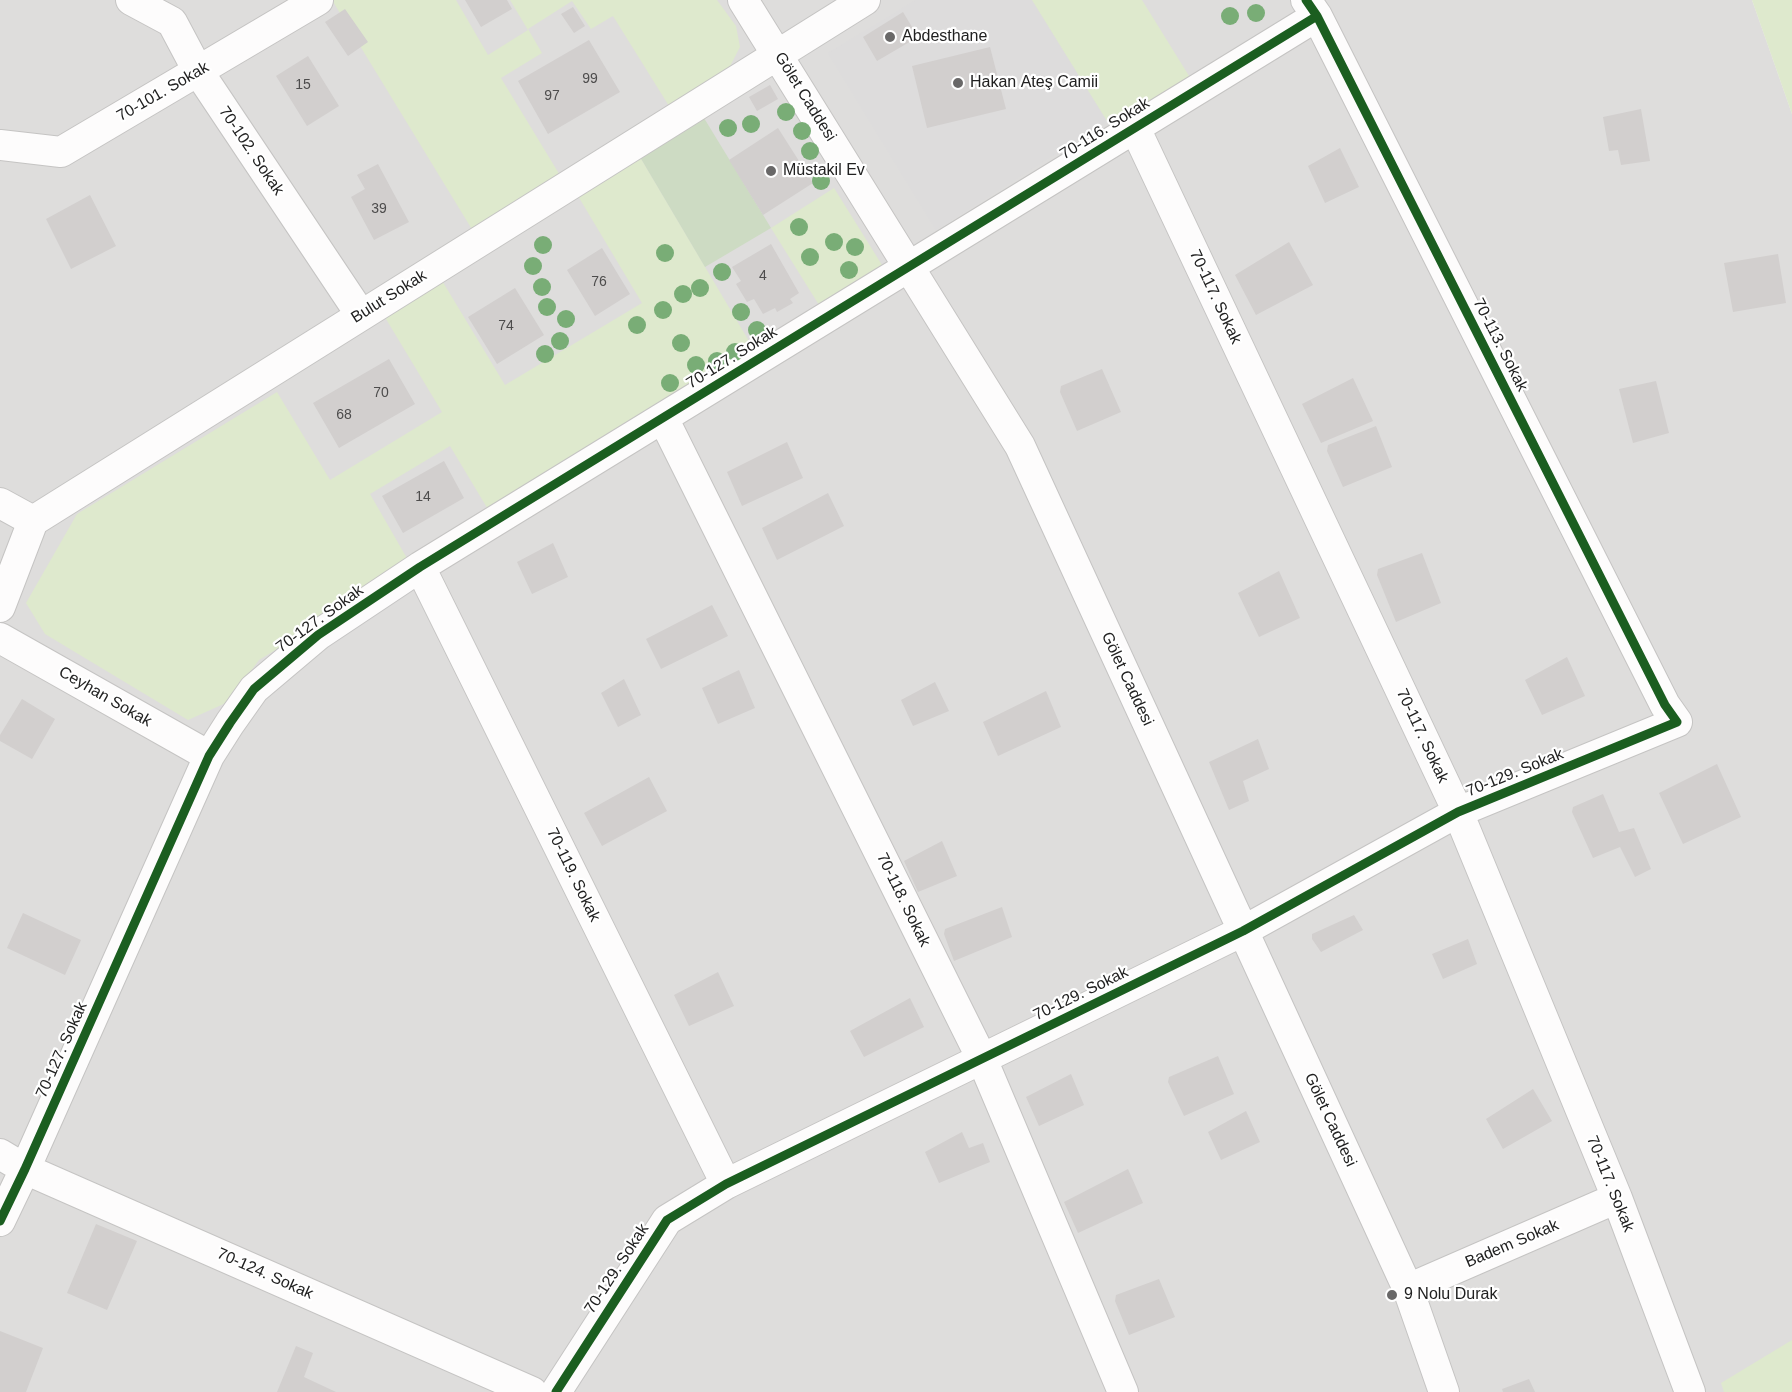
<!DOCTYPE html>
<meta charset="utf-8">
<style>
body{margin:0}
canvas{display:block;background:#efedeb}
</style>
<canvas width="1792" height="1392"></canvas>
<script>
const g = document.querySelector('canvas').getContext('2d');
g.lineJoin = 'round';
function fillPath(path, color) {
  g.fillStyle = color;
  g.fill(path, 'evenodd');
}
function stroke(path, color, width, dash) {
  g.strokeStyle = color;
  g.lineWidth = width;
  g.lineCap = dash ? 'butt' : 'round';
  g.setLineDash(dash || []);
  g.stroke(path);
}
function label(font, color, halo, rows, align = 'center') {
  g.font = font + ' Arial,sans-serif';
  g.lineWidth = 4.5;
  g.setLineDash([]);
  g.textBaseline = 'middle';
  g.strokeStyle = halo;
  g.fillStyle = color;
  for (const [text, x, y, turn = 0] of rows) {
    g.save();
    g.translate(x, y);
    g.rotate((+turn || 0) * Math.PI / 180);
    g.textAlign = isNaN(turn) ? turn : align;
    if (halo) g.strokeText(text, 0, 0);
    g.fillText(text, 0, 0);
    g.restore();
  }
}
const residential = new Path2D(`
 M0 0H1752L1792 114V1392H0Z`);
const religious = new Path2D(`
 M916 0H1032L1107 121 936 230 828 53Z`);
const grass = new Path2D(`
 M332 0H456L488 55 528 30 510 0H717L736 26 740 47 727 72 669 106 613 16 591 29 572 1 528 29 542 53 501 78 561 177 473 231Z
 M1032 0H1142L1194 84 1115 134Z
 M1752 0H1792V114Z
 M640 157 756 353 489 511 450 446 370 494 412 567 259 660 228 702 188 720 45 634 26 603 77 514 277 392 330 480 442 412 383 314 441 279 505 385 642 303 578 196Z
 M834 188 882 265 819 305 771 228Z
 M1792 1340V1392H1724L1721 1383Z`);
const forest = new Path2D(`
 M704 118 771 228 705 267 640 157Z`);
const building = new Path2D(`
 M465 0H507L512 9 481 27Z
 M573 7 585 26 574 33 561 14Z
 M345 9 368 42 348 56 325 22Z
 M903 12 918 37 877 61 863 37Z
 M589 40 620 92 548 134 518 81Z
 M990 47 1006 109 927 128 912 66Z
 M308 56 339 106 307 126 276 76Z
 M770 85 778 99 757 111 749 97Z
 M1641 109 1650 161 1621 165 1618 150 1609 151 1603 117Z
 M778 128 813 183 763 215 729 160Z
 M1340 148 1359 187 1325 203 1308 166Z
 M378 164 409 222 374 240 351 197 365 189 357 175Z
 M90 195 116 246 71 269 46 219Z
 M1289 242 1313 285 1256 315 1235 275Z
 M771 244 799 293 790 299 793 303 777 312 775 308 763 314 754 299 747 302 736 284 741 281 732 267Z
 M602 248 630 294 595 316 567 270Z
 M1778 254 1786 303 1733 312 1724 263Z
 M515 288 544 335 497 364 468 317Z
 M389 359 415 404 339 448 313 403Z
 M1102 369 1121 412 1077 431 1060 392 1061 386Z
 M1353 378 1373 421 1321 443 1302 404Z
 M1656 381 1669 433 1633 443 1619 389Z
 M1376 426 1392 467 1343 487 1327 451 1328 445Z
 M787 442 803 478 742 506 727 472Z
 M444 461 464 498 403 533 382 496Z
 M828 493 844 526 777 560 762 528Z
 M553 543 568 577 532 594 517 562Z
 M1422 553 1441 603 1396 622 1377 575 1378 569Z
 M1279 571 1300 618 1259 637 1238 593Z
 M712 605 728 636 661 669 646 639Z
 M1567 657 1585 696 1542 715 1525 680Z
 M739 670 755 708 718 724 702 688Z
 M624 679 641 715 618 727 601 693Z
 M935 682 949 711 913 726 901 700Z
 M1046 691 1061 727 998 756 983 722Z
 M22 699 55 719 32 759 0 741V735Z
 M1258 739 1269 769 1243 781 1249 801 1229 810 1209 762Z
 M1717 764 1741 817 1683 844 1659 793Z
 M649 777 667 811 602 846 584 813Z
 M1603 794 1619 832 1634 828 1651 869 1635 877 1620 847 1593 858 1572 812 1573 807Z
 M942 841 957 876 918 892 904 861Z
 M1002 907 1012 937 954 961 944 934 945 929Z
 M23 913 81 940 65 975 7 948Z
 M1354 915 1363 930 1321 952 1312 939V934Z
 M1468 939 1477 964 1443 979 1432 954Z
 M718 972 734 1006 689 1026 674 995Z
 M910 998 924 1027 864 1057 850 1031Z
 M1218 1056 1234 1094 1184 1116 1168 1082 1169 1077Z
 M1071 1074 1084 1105 1039 1126 1026 1097Z
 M1533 1089 1552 1121 1503 1149 1486 1119Z
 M1246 1111 1260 1142 1221 1160 1208 1132Z
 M962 1132 969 1148 983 1143 990 1162 939 1183 925 1152Z
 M1128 1169 1143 1203 1078 1233 1064 1202Z
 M96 1224 137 1241 107 1310 67 1293Z
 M1159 1279 1175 1317 1129 1335 1115 1301 1116 1295Z
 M0 1331 43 1348 26 1392H0Z
 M296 1346 313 1353 304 1377 336 1392H277Z
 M1529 1379 1535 1392H1503L1502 1389Z`);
const street = new Path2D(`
 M131 0 172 22 198 71 361 315
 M743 0 1020 446 1408 1289 1444 1392
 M1135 128 1458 812 1617 1198 1690 1392
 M0 145 61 152 318 0
 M663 418 982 1059 1123 1392
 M0 503 33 521 865 0
 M420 567 726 1184
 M0 607 33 521
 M0 638 209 756
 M0 1154 25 1169 532 1392
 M0 1221 25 1169 209 756 230 723 254 689 318 635 420 567 1317 16
 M1408 1289 1617 1198
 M556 1392 667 1220 726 1184 1243 931 1458 812 1677 722 1665 705 1317 16 1306 0`);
const cycleway = new Path2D(`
 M0 1221 25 1169 209 756 230 723 254 689 318 635 420 567 1317 16
 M556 1392 667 1220 726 1184 1243 931 1458 812 1677 722 1665 705 1317 16 1306 0`);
const trees = [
 [1256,13],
 [1230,16],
 [786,112],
 [751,124],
 [728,128],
 [802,131],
 [810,151],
 [821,181],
 [799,227],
 [834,242],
 [543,245],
 [855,247],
 [665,253],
 [810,257],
 [533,266],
 [849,270],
 [722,272],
 [542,287],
 [700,288],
 [683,294],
 [547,307],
 [663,310],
 [741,312],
 [566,319],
 [637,325],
 [757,330],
 [560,341],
 [681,343],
 [735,352],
 [545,354],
 [717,361],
 [696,365],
 [670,383]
];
const markers = [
 [890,37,6,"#696868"],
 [958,83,6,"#696868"],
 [771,171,6,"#696868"],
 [1392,1295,6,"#696868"]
];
const numberNames = [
 ["99",590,79],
 ["15",303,85],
 ["97",552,96],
 ["39",379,209],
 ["4",763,276],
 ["76",599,282],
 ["74",506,326],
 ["70",381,393],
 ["68",344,415],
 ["14",423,497]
];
const poiNames = [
 ["Abdesthane",902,37],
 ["Hakan Ateş Camii",970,83],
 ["Müstakil Ev",783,171],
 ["9 Nolu Durak",1404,1295]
];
const streetNames = [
 ["70-101. Sokak",163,92,-30],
 ["Gölet Caddesi",805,97,58],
 ["70-116. Sokak",1105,129,-32],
 ["70-102. Sokak",251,151,56],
 ["Bulut Sokak",389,297,-32],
 ["70-117. Sokak",1215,297,65],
 ["70-113. Sokak",1500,345,63],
 ["70-127. Sokak",732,358,-32],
 ["70-127. Sokak",320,619,-36],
 ["Gölet Caddesi",1127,679,65],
 ["Ceyhan Sokak",105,697,30],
 ["70-117. Sokak",1422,736,65],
 ["70-129. Sokak",1515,773,-22],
 ["70-119. Sokak",573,875,64],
 ["70-118. Sokak",903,900,64],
 ["70-129. Sokak",1081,994,-26],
 ["70-127. Sokak",62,1050,-66],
 ["Gölet Caddesi",1330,1120,65],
 ["70-117. Sokak",1610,1184,68],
 ["Badem Sokak",1512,1244,-23],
 ["70-129. Sokak",617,1269,-57],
 ["70-124. Sokak",265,1274,24]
];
fillPath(residential, '#dedddc');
fillPath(religious, '#dddcdc');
fillPath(grass, '#dee9cd');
fillPath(forest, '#cddbc3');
fillPath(building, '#d2cfce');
stroke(street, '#c5c4c3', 32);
stroke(street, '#fdfcfc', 30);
stroke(cycleway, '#1b5e20', 9);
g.fillStyle = '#79ad76';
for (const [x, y] of trees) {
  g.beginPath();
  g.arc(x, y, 9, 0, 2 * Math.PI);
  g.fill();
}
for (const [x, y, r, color] of markers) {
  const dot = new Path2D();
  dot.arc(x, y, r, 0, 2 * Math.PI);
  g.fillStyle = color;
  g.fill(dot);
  stroke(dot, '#fff', 2);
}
label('14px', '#4d4c4c', null, numberNames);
label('16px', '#212121', '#fff', poiNames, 'left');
label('16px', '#212121', '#fff', streetNames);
</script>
